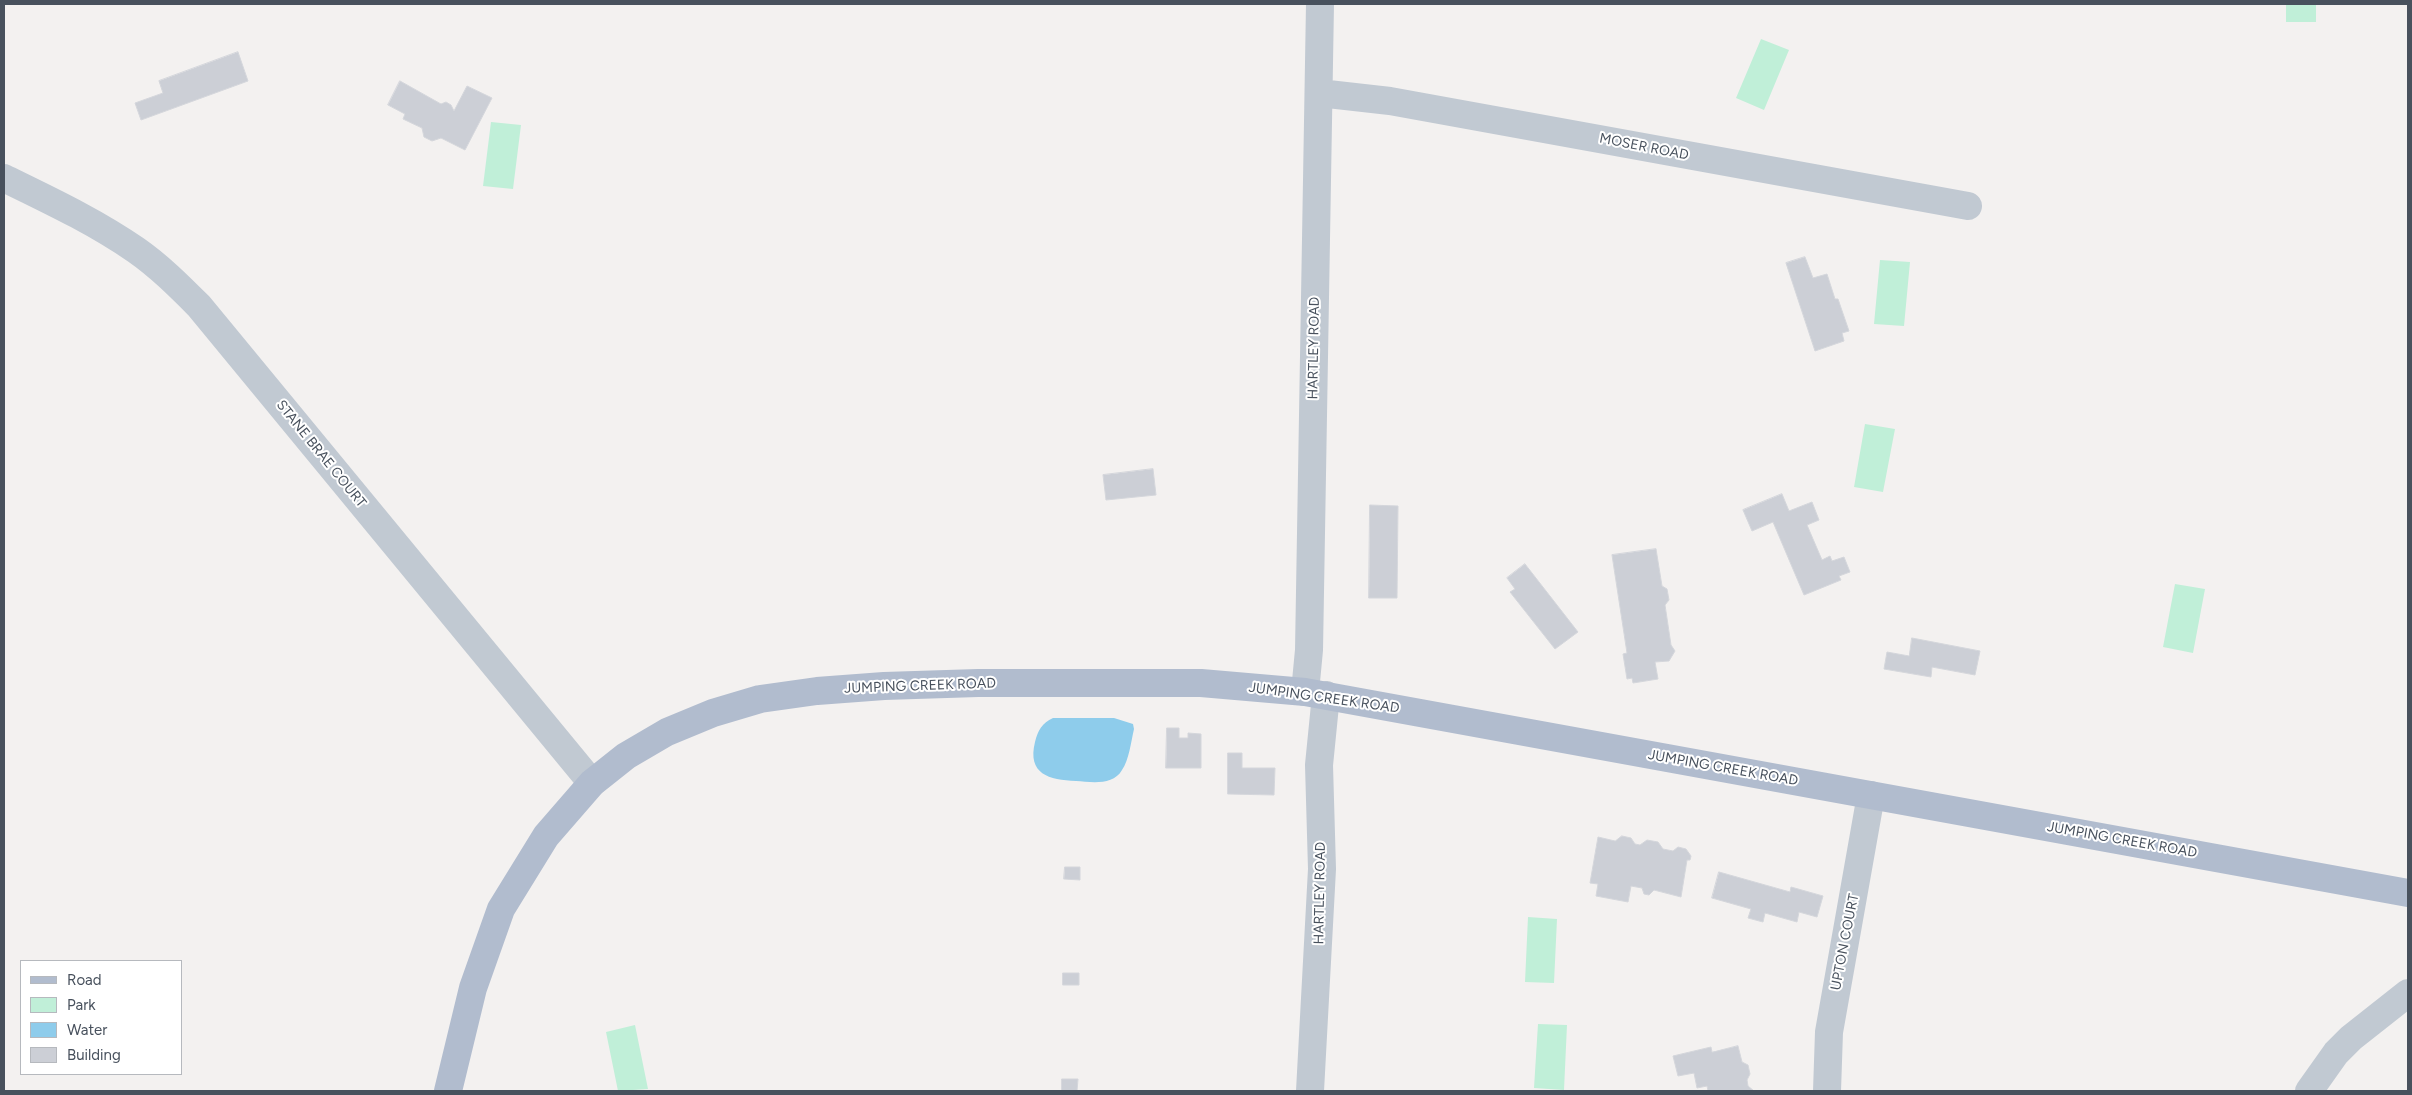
<!DOCTYPE html>
<style>
body{margin:0}
#map{position:relative;width:2412px;height:1095px;overflow:hidden;background:#f3f1f0;font-family:Figtree,sans-serif}
canvas{display:block}
.frame{position:absolute;inset:0;border:5px solid #48515d;pointer-events:none}
.legend{position:absolute;left:20px;top:960px;width:162px;height:115px;box-sizing:border-box;background:#fff;border:1px solid #b6b9be;margin:0;padding:6px 9px;list-style:none;font-size:15px;color:#48515d}
.legend li{display:flex;align-items:center;gap:10px;height:25px}
.legend b{width:25px;border:1px solid #b6b9be}
</style>
<div id="map">
<canvas width="2412" height="1095"></canvas>
<div class="frame"></div>
<ul class="legend">
<li><b style="height:6px;background:#b1bcce"></b>Road</li>
<li><b style="height:14px;background:#c0efd8"></b>Park</li>
<li><b style="height:14px;background:#8ecceb"></b>Water</li>
<li><b style="height:14px;background:#cccfd6"></b>Building</li>
</ul>
</div>
<script>
const g = document.querySelector('canvas').getContext('2d');
g.lineJoin = 'round';
function fillPath(path, color) {
  g.fillStyle = color;
  g.fill(path, 'evenodd');
}
function stroke(path, color, width, dash) {
  g.strokeStyle = color;
  g.lineWidth = width;
  g.lineCap = dash ? 'butt' : 'round';
  g.setLineDash(dash || []);
  g.stroke(path);
}
function label(font, color, halo, rows, align = 'center') {
  g.font = font + ' Figtree,sans-serif';
  g.lineWidth = 4;
  g.setLineDash([]);
  g.textBaseline = 'middle';
  g.strokeStyle = halo;
  g.fillStyle = color;
  for (const [text, x, y, turn = 0] of rows) {
    g.save();
    g.translate(x, y);
    g.rotate((+turn || 0) * Math.PI / 180);
    g.textAlign = isNaN(turn) ? turn : align;
    if (halo) g.strokeText(text, 0, 0);
    g.fillText(text, 0, 0);
    g.restore();
  }
}
const green = new Path2D(`
 M2286 4H2316V22H2286Z
 M1761 39 1789 50 1764 110 1736 98Z
 M491 122 521 125 513 189 483 186Z
 M1880 260 1910 262 1904 326 1874 324Z
 M1865 424 1895 429 1883 492 1854 487Z
 M2175 584 2205 589 2193 653 2163 647Z
 M1528 917 1557 919 1554 983 1525 982Z
 M1538 1024 1567 1025 1564 1090 1534 1088Z
 M635 1025 648 1089 618 1091 606 1032Z`);
const water = new Path2D(`
 M1053 718H1114L1133 724 1134 729C1131 742 1129 760 1122 770 1113 786 1091 782 1076 781 1049 780 1027 774 1035 742 1038 730 1042 723 1053 718Z`);
const building = new Path2D(`
 M238 52 248 81 141 120 135 103 163 93 159 81Z
 M400 81 441 104 446 102 451 105 454 111 467 86 492 98 465 150 441 138 432 141 424 137 422 128 403 119 405 114 388 105Z
 M1805 257 1813 278 1827 274 1835 299H1838L1849 331 1842 333 1844 341 1815 351 1786 263Z
 M1153 469 1156 495 1106 500 1103 475Z
 M1782 494 1789 511 1812 502 1819 520 1807 525 1822 560 1830 556 1832 561 1844 557 1850 572 1839 576 1841 580 1804 595 1773 522 1752 531 1743 510Z
 M1370 505 1398 506 1397 598H1369Z
 M1656 549 1662 586 1667 589 1669 600 1665 605 1671 645 1675 651 1669 661 1655 662 1658 679 1633 683 1632 678 1627 679 1623 654 1627 653 1612 555Z
 M1525 564 1578 632 1555 649 1510 592 1515 589 1507 578Z
 M1912 638 1980 651 1975 675 1932 667 1931 677 1884 669 1887 652 1909 656Z
 M1167 728H1179V738H1188V733L1201 734V768H1166Z
 M1228 753H1242V768H1275L1274 795 1228 794Z
 M1622 836 1631 838 1635 844 1640 845 1647 840 1658 842 1663 849 1673 851 1678 847 1686 849 1691 856 1690 860H1687L1681 897 1654 890 1649 895 1644 894 1642 888 1631 886 1628 902 1596 896 1598 884 1590 883 1598 837 1615 841Z
 M1065 867H1080V880L1064 879Z
 M1719 872 1790 892 1791 887 1823 896 1817 917 1799 912 1797 922 1765 913 1763 922 1748 918 1751 909 1712 898Z
 M1063 973H1079V985H1063Z
 M1738 1046 1742 1062 1748 1065 1750 1074 1747 1080 1748 1086 1754 1091H1708L1707 1086 1697 1088 1694 1073 1678 1076 1673 1056 1711 1047 1712 1052Z
 M1062 1079H1078L1077 1091H1062Z`);
const minor = new Path2D(`
 M1319 93 1390 101 1968 206
 M4 178C49 200 94 221 136 250 159 266 179 286 199 306L592 783
 M1305 692 1309 650 1320 4
 M1310 1091 1322 869 1319 765 1326 695
 M1827 1091 1829 1032 1871 795
 M2309 1091 2336 1053 2351 1038 2408 993`);
const major = new Path2D(`
 M448 1091 473 988 501 909 546 836 592 783 626 756 667 732 713 713 760 699 817 691 884 686 978 683H1201L1305 692 2408 893`);
const streetNames = [
 ["MOSER ROAD",1644,147,11],
 ["HARTLEY ROAD",1314,348,-89],
 ["STANE BRAE COURT",321,454,51],
 ["JUMPING CREEK ROAD",920,686,-2],
 ["JUMPING CREEK ROAD",1324,698,8],
 ["JUMPING CREEK ROAD",1723,768,10],
 ["JUMPING CREEK ROAD",2122,840,10],
 ["HARTLEY ROAD",1320,893,-89],
 ["UPTON COURT",1845,942,-79]
];
fillPath(green, '#c0efd8');
fillPath(water, '#8ecceb');
fillPath(building, '#cccfd6');
stroke(building, '#d4d6db', 1);
stroke(minor, '#c1c9d2', 28);
stroke(major, '#b1bcce', 28);
label('14px', '#48515d', '#fff', streetNames);
</script>
